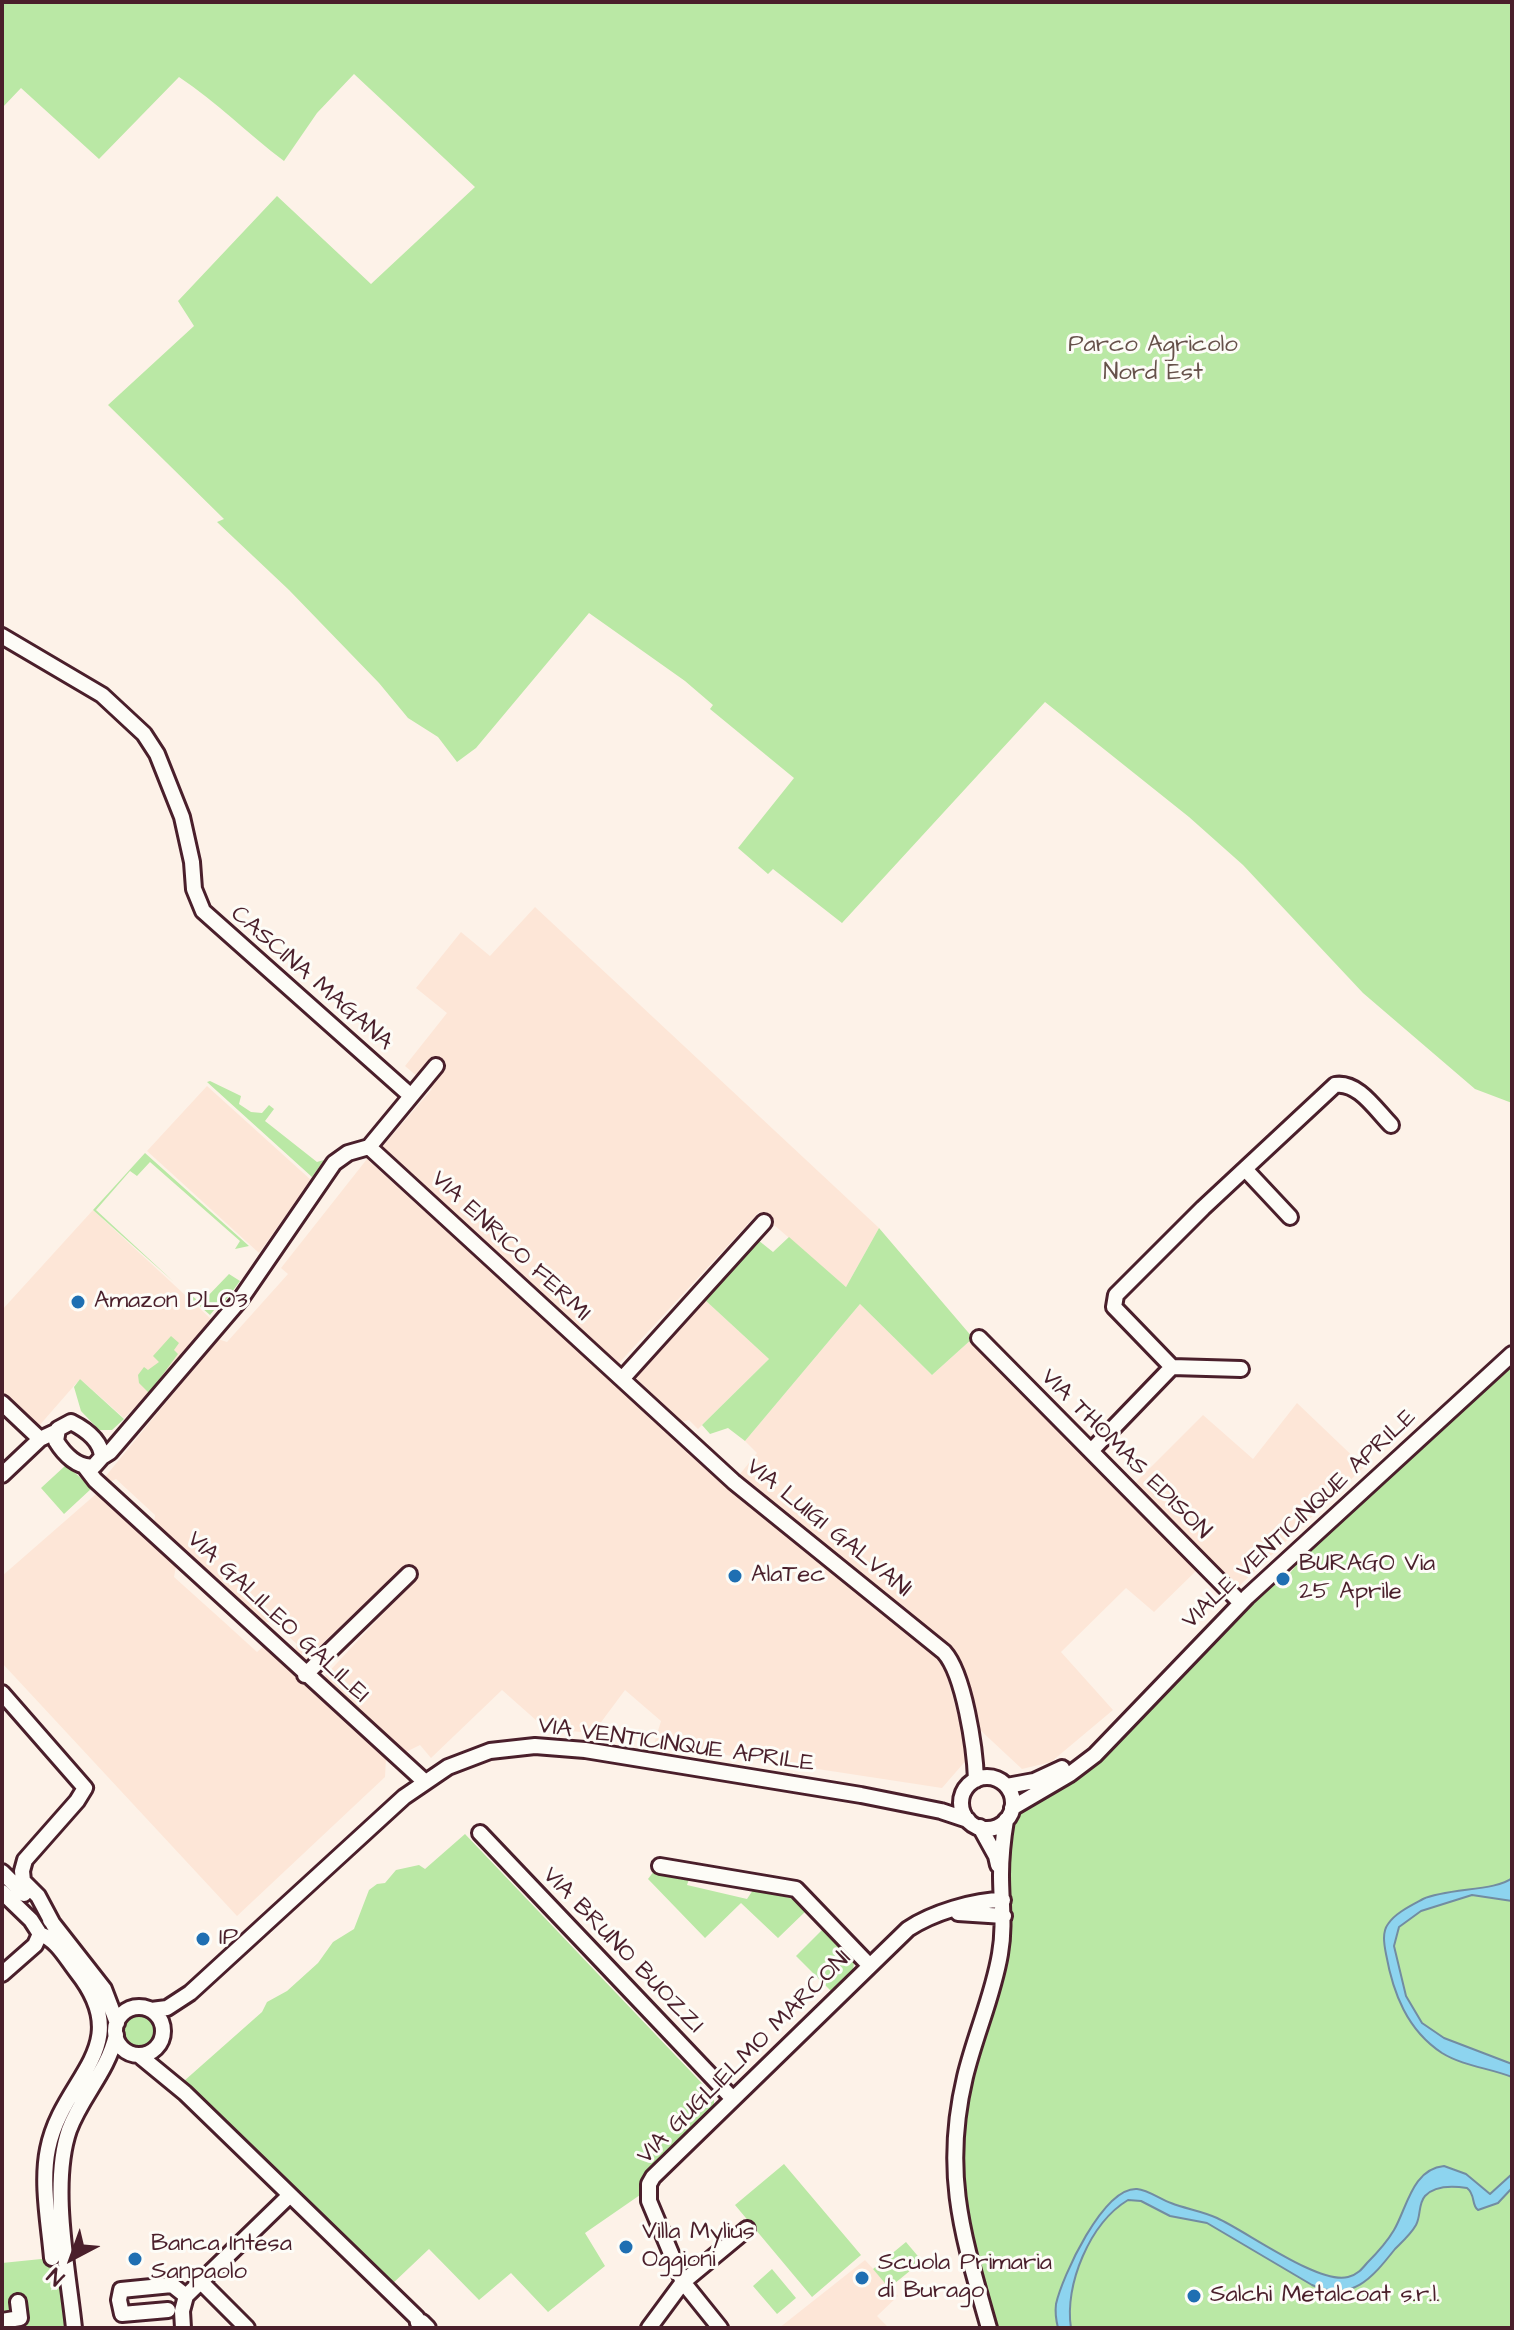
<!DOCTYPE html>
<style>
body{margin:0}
#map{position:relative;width:1514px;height:2330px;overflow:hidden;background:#fdf2e8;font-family:"Architects Daughter",sans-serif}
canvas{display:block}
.frame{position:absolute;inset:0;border:4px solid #4a1f2b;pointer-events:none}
.north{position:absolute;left:32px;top:2218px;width:80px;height:80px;-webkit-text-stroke:6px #fdfcf7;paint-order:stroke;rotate:221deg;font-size:22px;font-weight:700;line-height:32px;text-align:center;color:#4a1f2b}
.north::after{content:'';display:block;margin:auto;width:28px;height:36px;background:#4a1f2b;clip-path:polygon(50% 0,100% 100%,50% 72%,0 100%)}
</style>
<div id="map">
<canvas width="1514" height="2330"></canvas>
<div class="frame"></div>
<div class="north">N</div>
</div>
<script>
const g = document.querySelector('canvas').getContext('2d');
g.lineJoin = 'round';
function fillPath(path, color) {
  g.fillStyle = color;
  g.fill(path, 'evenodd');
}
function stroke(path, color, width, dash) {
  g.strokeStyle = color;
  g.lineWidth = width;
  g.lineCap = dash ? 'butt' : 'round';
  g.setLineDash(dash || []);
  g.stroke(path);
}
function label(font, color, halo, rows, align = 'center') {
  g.font = font + ' "Architects Daughter",sans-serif';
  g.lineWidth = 6;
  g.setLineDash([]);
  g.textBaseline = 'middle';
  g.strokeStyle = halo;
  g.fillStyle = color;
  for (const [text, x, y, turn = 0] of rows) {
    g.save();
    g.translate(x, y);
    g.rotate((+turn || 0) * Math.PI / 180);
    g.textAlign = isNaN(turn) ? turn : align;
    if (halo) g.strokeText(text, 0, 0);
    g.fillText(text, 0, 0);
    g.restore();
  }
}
const built = new Path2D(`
 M535 907 879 1228 846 1287 759 1212 619 1363 381 1148 432 1089 405 1066 447 1013 416 988 461 932 490 956Z
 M207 1086 311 1180 259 1253 147 1151Z
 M367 1159 701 1463 934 1655 946 1672 969 1757 942 1788 654 1744 661 1721 625 1690 593 1733 546 1729 502 1690 431 1758 420 1745 406 1752 324 1677 417 1577 406 1564 303 1662 294 1654 297 1644 271 1621 262 1624 154 1525 155 1515 116 1479 108 1483 106 1481 105 1477 218 1339 227 1342 288 1274 281 1268Z
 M93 1210 211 1319 148 1395 124 1418 80 1379 38 1427 2 1396V1310Z
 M705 1300 769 1359 698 1429 689 1420 681 1422 634 1376Z
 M860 1304 932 1375 973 1338 1198 1569 1154 1612 1126 1588 1061 1652 1113 1710 1051 1762 1022 1769 978 1728 966 1676 956 1656 942 1641 740 1474 757 1453 745 1441Z
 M1297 1403 1364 1467 1238 1587 1134 1484 1203 1415 1253 1459Z
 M96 1494 176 1566 174 1577 223 1621 257 1652 264 1646 386 1758 385 1777 237 1916 2 1663V1576Z
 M865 2260 898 2296 877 2316 889 2328H779Z`);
const green = new Path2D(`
 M2 2H1512V1103L1475 1089 1363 993 1243 865 1189 817 1045 702 842 923 773 869 768 874 738 848 794 778 710 709 713 705 685 681 589 613 476 748 457 762 438 737 408 718 379 683 289 590 217 522 224 519 108 405 194 326 178 301 277 196 371 284 475 187 354 74 317 113 284 161C248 134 217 102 179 77L99 159 21 88 2 108Z
 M210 1081 241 1096 239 1104 251 1112 262 1113 269 1105 274 1109 265 1121 317 1162 324 1160 312 1177 207 1082Z
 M145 1153 249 1246 235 1249 240 1241 150 1162 137 1176 130 1171 96 1210 174 1282 93 1210Z
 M879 1228 973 1338 932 1375 860 1304 745 1441 728 1428 710 1434 702 1425 769 1359 705 1300 758 1240 773 1252 789 1237 846 1287Z
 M229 1274 240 1281 223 1304 220 1303 210 1315 185 1293 187 1292 196 1299 204 1300Z
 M171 1336 179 1343 174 1350 178 1354 149 1393 139 1383 138 1375 144 1367 148 1370 159 1362 153 1356Z
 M1512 1362V2328H993L960 2197 964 2101 999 1987 1011 1922 1005 1848 1007 1828 1019 1811 1053 1790 1247 1607 1275 1583 1281 1585 1313 1543Z
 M80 1379 124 1419 112 1430H99L81 1411 74 1387Z
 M66 1465 92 1488 64 1514 41 1488Z
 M465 1834 714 2096V2112L644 2179 640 2195 585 2233 605 2266 548 2312 511 2273 479 2300 429 2249 390 2286 199 2101 184 2081 262 2012 267 2002 287 1991 318 1963 333 1942 354 1929 369 1890 377 1884 385 1883 396 1870 419 1865 425 1869Z
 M654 1871 689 1879 687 1885 747 1899 753 1890 795 1899 807 1910 778 1938 741 1903 705 1938 648 1879Z
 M823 1929 854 1963 853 1970 831 1991 796 1956Z
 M123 2031a18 18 0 1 1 36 0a18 18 0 1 1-36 0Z
 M784 2164 861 2255 812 2297 735 2205Z
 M906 2242 922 2261 889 2288 873 2269Z
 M61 2257 67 2328H2V2263Z
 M772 2269 796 2298 777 2314 753 2286Z`);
const water = new Path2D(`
 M1512 1878V1901L1472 1895 1421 1911 1399 1927 1394 1946 1406 1996 1422 2023 1444 2038 1512 2064V2077C1489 2068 1463 2066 1442 2053 1407 2030 1393 1993 1386 1954 1384 1944 1382 1932 1388 1924 1395 1913 1412 1905 1423 1899 1447 1888 1497 1891 1512 1878Z
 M1444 2166 1466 2174 1490 2194 1512 2174V2188L1498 2203 1478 2210C1471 2205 1476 2195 1467 2188 1454 2186 1435 2185 1425 2196 1418 2204 1421 2216 1416 2225 1411 2234 1402 2242 1395 2249 1372 2278 1352 2303 1312 2285L1207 2223 1170 2216 1141 2201 1128 2200C1090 2223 1064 2285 1071 2328H1058C1056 2320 1055 2312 1056 2304 1062 2277 1103 2187 1137 2189 1148 2190 1160 2199 1171 2203 1186 2209 1202 2211 1217 2218 1246 2231 1319 2285 1348 2277 1357 2275 1362 2269 1367 2263 1377 2253 1387 2242 1394 2230 1407 2208 1412 2169 1444 2166Z`);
const minor = new Path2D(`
 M2 636 102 695 144 734 157 754 182 817 192 862 194 889 203 911 411 1096
 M369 1147 734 1482 944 1652C964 1674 975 1748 976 1780
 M369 1147 436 1066
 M1245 1169 1290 1217
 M979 1338 1241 1603
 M1172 1367 1114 1307 1116 1295 1203 1208 1335 1085C1358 1081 1376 1110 1391 1125
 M622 1379 764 1222
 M2 1403 40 1439
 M71 1422C85 1429 101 1440 102 1457L94 1466C78 1469 64 1454 56 1441L58 1429Z
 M1091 1451 1172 1367 1241 1369
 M102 1457 110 1452 240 1300 334 1163 348 1153 369 1147
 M85 1467 95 1480 424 1781
 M2 1475 40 1439 55 1432
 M305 1675 409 1574
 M2 1693 85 1788 77 1801 25 1860 22 1871 23 1881 38 1896 54 1926
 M961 1803a26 26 0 1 1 52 0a26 26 0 1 1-52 0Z
 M1007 1786 1034 1781 1062 1768
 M1012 1808 1070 1774 1095 1755 1247 1597 1512 1354
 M980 1827 996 1856 998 1865
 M480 1833 732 2098
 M660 1866 796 1889 870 1966
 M2 1872 24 1894
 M2 1892 31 1920 40 1934
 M958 1913 1004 1916
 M50 1920 104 1989 117 2023
 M40 1934C57 1940 66 1958 77 1972 137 2048 62 2077 48 2149 41 2183 49 2223 52 2258
 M2 1974 35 1945 40 1934
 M115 2031a24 24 0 1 1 48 0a24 24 0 1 1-48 0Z
 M151 2010 167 2008 190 1993 404 1797 448 1767 490 1751 535 1746 585 1750 861 1795 941 1811 968 1820
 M140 2056 185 2093 417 2318 418 2323 422 2322 428 2328
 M200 2281 247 2328
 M168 2310 122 2314 119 2300 121 2290 172 2285 186 2296
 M2 2321 20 2318 18 2302
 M74 2328C68 2270 50 2185 69 2130 82 2095 107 2073 116 2035
 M183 2328 182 2311 186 2296 289 2196
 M649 2328 683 2282 747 2229
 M720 2328 683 2282 649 2201V2184L653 2177 908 1929C932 1913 974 1900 1003 1900
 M989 2328C963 2236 942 2174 965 2077 975 2035 993 1996 1000 1954 1005 1926 1001 1902 1001 1875 1001 1856 1003 1838 1006 1820`);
const markers = [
 [78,1302,8,"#1f6fb2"],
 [735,1576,8,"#1f6fb2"],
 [1283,1579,8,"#1f6fb2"],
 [203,1939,8,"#1f6fb2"],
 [626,2247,8,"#1f6fb2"],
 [135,2259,8,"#1f6fb2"],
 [862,2278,8,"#1f6fb2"],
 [1194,2296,8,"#1f6fb2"]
];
const parkNames = [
 ["Parco Agricolo",1153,346],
 ["Nord Est",1153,374]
];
const streetNames = [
 ["CASCINA MAGANA",311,979,41],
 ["VIA ENRICO FERMI",510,1247,43],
 ["VIA THOMAS EDISON",1125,1455,45],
 ["VIALE VENTICINQUE APRILE",1300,1520,-43],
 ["VIA LUIGI GALVANI",828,1529,39],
 ["VIA GALILEO GALILEI",277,1618,43],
 ["VIA VENTICINQUE APRILE",676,1746,8],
 ["VIA BRUNO BUOZZI",622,1951,46],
 ["VIA GUGLIELMO MARCONI",745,2058,-45]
];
const poiNames = [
 ["Amazon DLO3",94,1302],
 ["BURAGO Via",1299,1565],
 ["25 Aprile",1299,1593],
 ["AlaTec",751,1576],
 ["IP",219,1939],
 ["Villa Mylius",642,2233],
 ["Oggioni",642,2261],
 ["Banca Intesa",151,2245],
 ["Sanpaolo",151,2273],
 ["Scuola Primaria",878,2264],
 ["di Burago",878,2292],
 ["Salchi Metalcoat s.r.l.",1210,2296]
];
fillPath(built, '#fde6d7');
fillPath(green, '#bae8a5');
fillPath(water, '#8dd4ef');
stroke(water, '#728ca1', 2);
stroke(minor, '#4a1f2b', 20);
stroke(minor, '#fdfcf7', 14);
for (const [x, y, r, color] of markers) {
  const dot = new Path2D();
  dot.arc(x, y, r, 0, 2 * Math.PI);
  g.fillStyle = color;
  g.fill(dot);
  stroke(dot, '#fdfcf7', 3);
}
label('24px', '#66514a', '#fdfcf7', parkNames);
label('24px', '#4a1f2b', '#fdfcf7', streetNames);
label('24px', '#4a1f2b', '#fdfcf7', poiNames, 'left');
</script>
